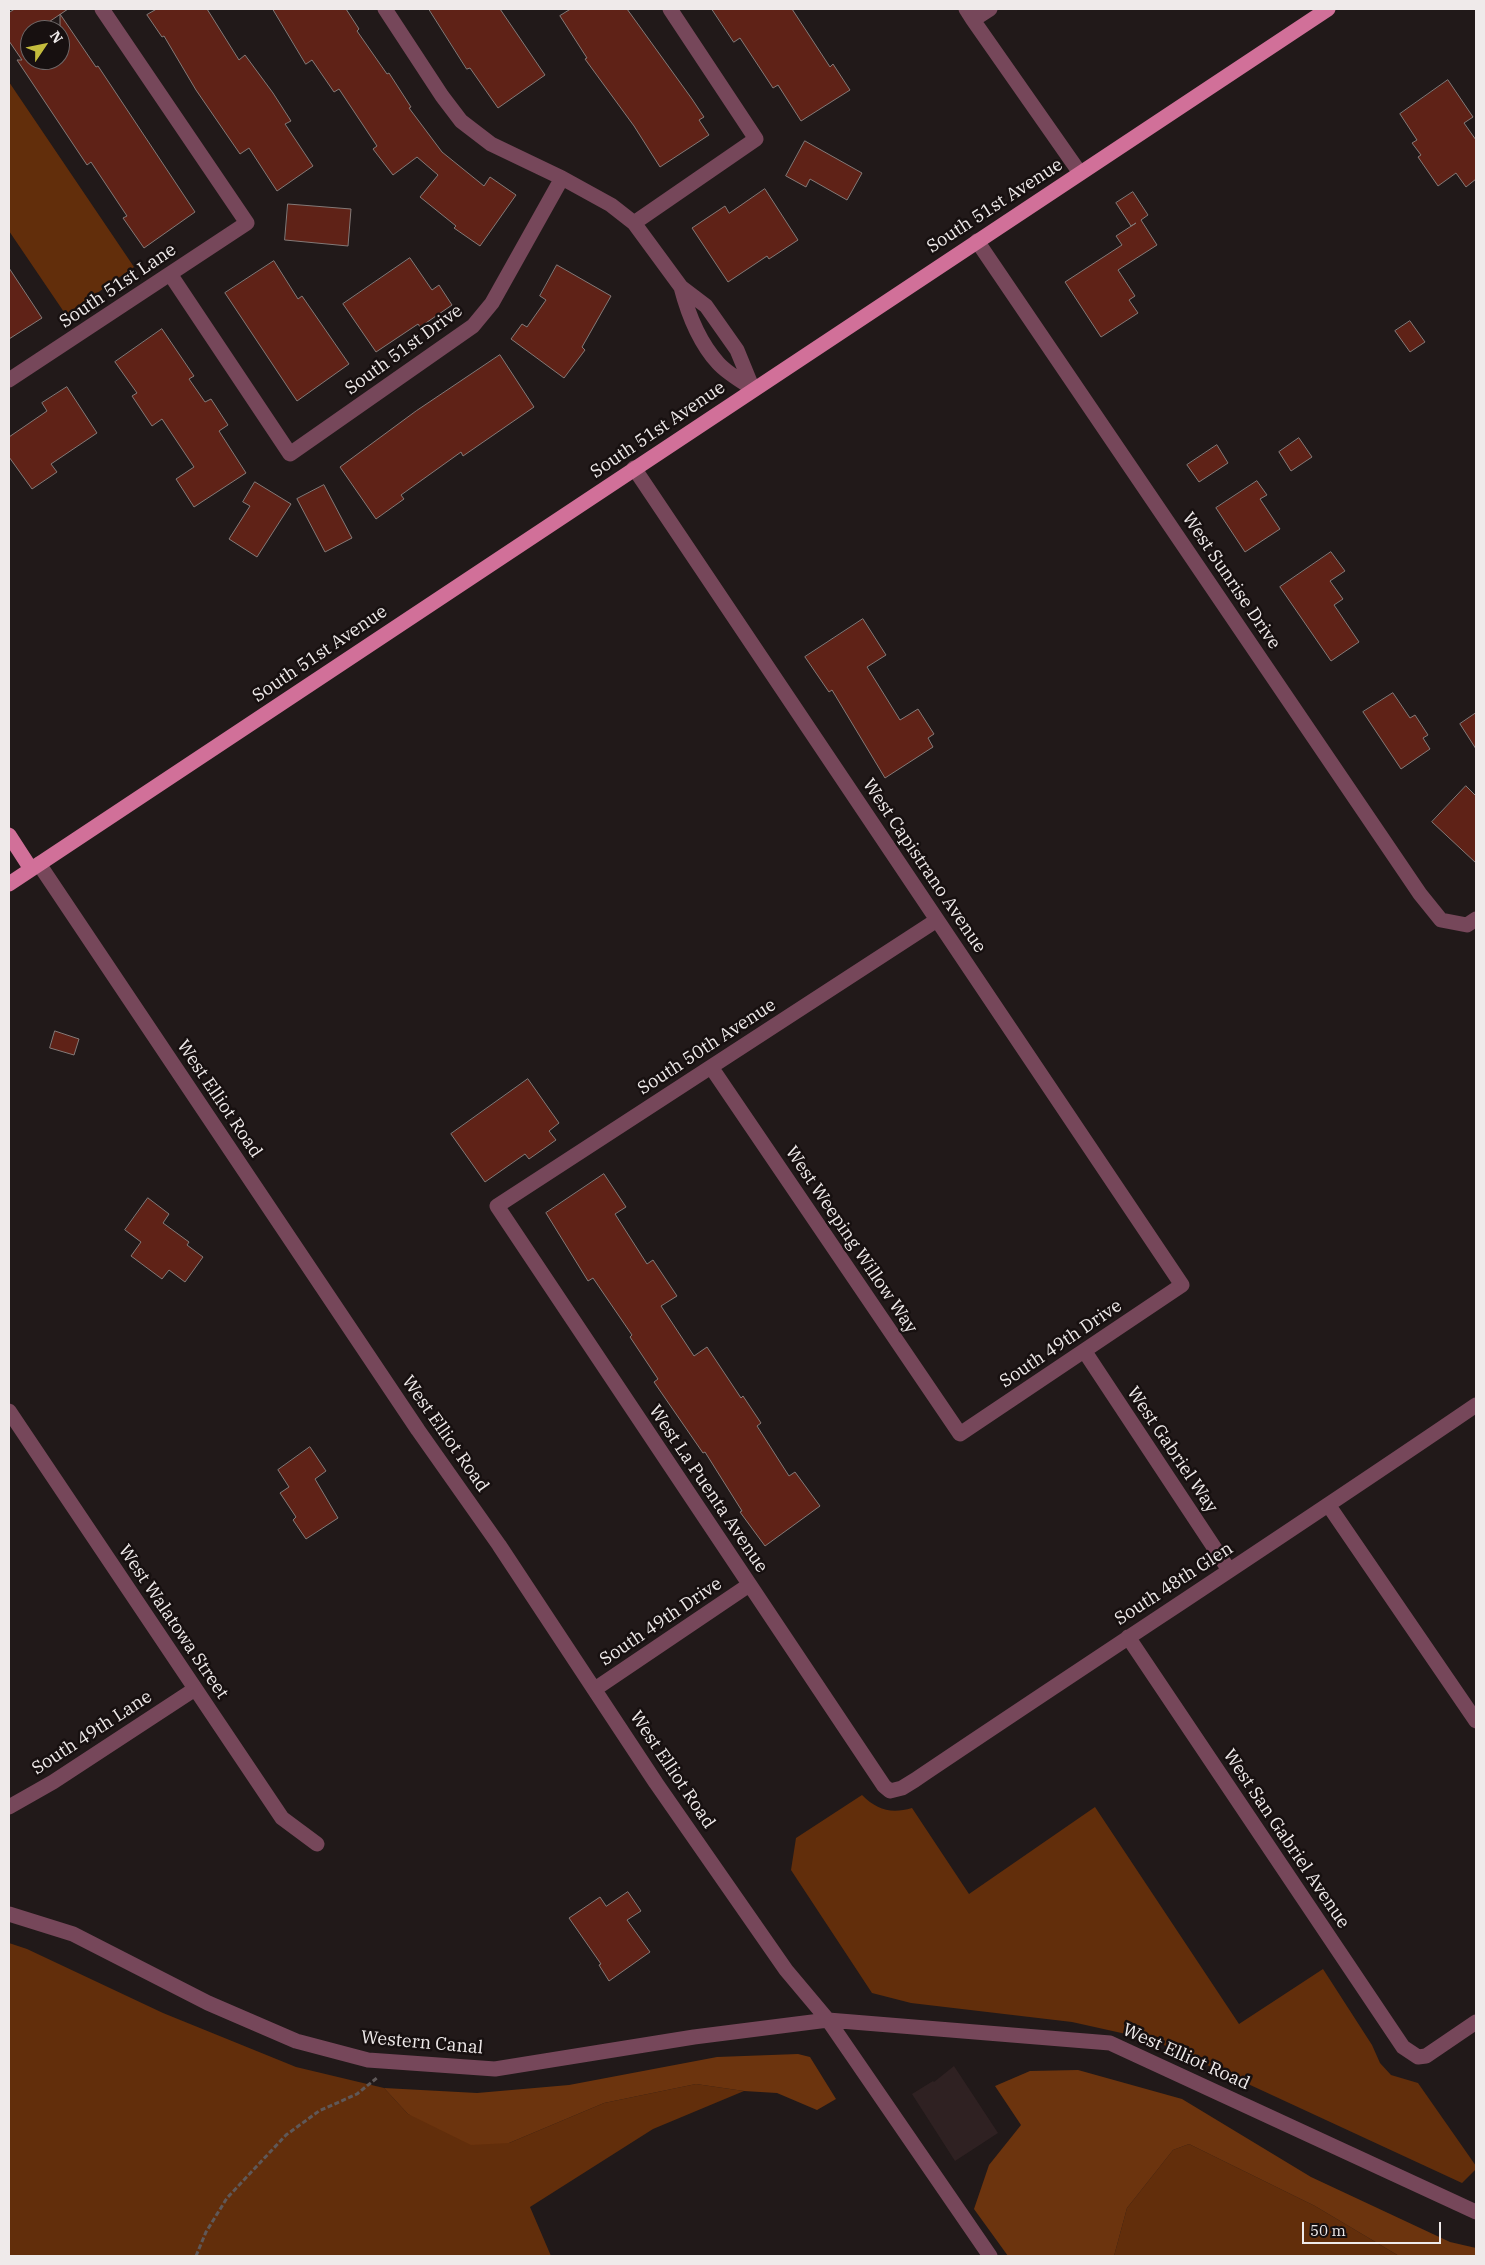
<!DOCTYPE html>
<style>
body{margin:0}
#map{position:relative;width:1485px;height:2265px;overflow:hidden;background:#211919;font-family:"IBM Plex Serif",serif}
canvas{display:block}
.frame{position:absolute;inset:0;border:10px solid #efeaea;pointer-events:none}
.north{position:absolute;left:20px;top:20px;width:50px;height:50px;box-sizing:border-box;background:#171010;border:1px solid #6d6767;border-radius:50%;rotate:56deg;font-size:14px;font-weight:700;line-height:20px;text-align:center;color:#efeaea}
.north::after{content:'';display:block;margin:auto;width:18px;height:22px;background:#c4bc3d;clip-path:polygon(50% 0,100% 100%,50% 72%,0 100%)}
.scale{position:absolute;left:1302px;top:2222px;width:139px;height:22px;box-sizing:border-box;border:2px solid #efeaea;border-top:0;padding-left:6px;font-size:15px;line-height:18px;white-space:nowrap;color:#efeaea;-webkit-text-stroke:4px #171010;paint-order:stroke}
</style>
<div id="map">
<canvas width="1485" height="2265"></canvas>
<div class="frame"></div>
<div class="north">N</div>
<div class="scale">50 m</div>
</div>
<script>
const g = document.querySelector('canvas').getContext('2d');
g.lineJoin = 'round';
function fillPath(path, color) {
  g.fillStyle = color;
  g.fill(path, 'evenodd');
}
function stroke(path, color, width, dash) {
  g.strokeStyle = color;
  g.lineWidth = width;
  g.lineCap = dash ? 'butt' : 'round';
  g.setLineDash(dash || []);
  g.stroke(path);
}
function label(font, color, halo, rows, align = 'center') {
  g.font = font + ' "IBM Plex Serif",serif';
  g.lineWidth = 5;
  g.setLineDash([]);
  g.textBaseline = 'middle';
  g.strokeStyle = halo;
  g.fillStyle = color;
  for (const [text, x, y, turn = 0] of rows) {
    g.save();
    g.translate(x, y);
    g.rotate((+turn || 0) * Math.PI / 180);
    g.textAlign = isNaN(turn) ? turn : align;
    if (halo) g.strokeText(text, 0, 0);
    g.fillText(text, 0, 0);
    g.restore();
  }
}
const built = new Path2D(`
 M954 2066 998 2133 955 2161 912 2094 933 2081 934 2082Z`);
const green = new Path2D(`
 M9 82 134 267 66 315 9 231Z
 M862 1795C877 1810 891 1814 912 1808L969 1894 1095 1807 1239 2024 1323 1969 1372 2045 1380 2063 1391 2075 1418 2083 1476 2166V2169L1462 2183 1153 2040 1072 2022 911 2003 872 1993 791 1870 796 1838Z
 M9 1943 27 1949 163 2013 296 2067 384 2088 408 2114 509 2143 604 2103 696 2084 744 2091 653 2129 530 2207 551 2256H9Z
 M1189 2144 1315 2206 1399 2256H1114L1127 2208 1173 2150Z`);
const forest = new Path2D(`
 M798 2054 810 2057 836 2099 817 2110 777 2093 744 2091 696 2084 604 2103 509 2143 471 2145 408 2114 384 2088 477 2093 569 2085 717 2057Z
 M1078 2070 1182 2099 1311 2177 1450 2242 1476 2248V2256H1399L1315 2206 1189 2144 1173 2150 1127 2208 1114 2256H1008L974 2209 989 2165 1021 2125 995 2086 1030 2071Z`);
const building = new Path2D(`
 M15 9H68L37 30H30V60H60V14L96 67 98 66 195 212 144 248 123 218 127 216 91 162 87 165 17 60H22L9 41V13Z
 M157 9H207L239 60 245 55 273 93 291 121 285 124 313 166 277 191 249 148 240 154 196 90 164 36 162 37 147 15Z
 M273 9H346L359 29 357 31 387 74 389 73 411 107 409 108 442 152 484 186 490 177 516 195 480 246 454 228 456 226 420 197 438 175 417 157 393 175 373 149 377 146 339 89 334 92 312 60 306 64Z
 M429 9H500L545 75 498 108 470 68 467 69Z
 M571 9H627L692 99 704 117 699 120 709 135 660 167 634 126 585 59 587 58 560 16Z
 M712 9H792L830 67 833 64 850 90 801 121 778 85 773 88 740 38 734 42Z
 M1448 80 1473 117 1464 123 1476 140V179L1466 187 1456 173 1438 186 1418 157 1421 155 1412 143 1417 140 1400 114Z
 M805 141 862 173 847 200 810 179 806 187 786 176Z
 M765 189 798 240 769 259 767 256 728 282 692 228 725 206 729 213Z
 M1133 192 1148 215 1141 220 1157 245 1118 270 1135 296 1129 300 1138 313 1101 337 1065 282 1122 245 1116 236 1136 223 1131 226 1116 203Z
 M288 204 351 209 348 246 285 240Z
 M410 258 432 290 439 285 452 305 420 327 418 324 376 352 343 304Z
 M274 261 298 299 302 296 349 364 297 401 225 293Z
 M557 265 611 296 582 347 585 350 564 378 511 339 522 324 527 327 546 300 540 296Z
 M9 268 42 318 9 339Z
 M1410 321 1425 342 1410 352 1395 331Z
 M162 329 194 376 189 379 205 402 211 399 228 425 219 431 246 473 194 507 176 479 194 467 162 419 152 426 132 396 137 393 115 362Z
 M500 355 534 407 463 456 461 452 401 495 404 499 376 519 340 467 416 411Z
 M67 387 97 433 51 464 57 472 32 489 9 457V437L47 411 42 403Z
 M1299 438 1312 457 1291 471 1279 452Z
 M1217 445 1228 463 1199 482 1187 465Z
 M1257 481 1267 495 1260 499 1280 529 1245 552 1216 508Z
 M255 482 291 504 257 557 229 539 250 506 243 502Z
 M324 485 352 538 325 552 297 499Z
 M1331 552 1345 571 1330 581 1343 599 1334 605 1359 642 1331 661 1280 587Z
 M863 619 886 655 867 667 900 720 918 709 934 734 928 738 933 747 885 778 832 690 829 692 805 657Z
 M1393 693 1410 718 1415 715 1428 735 1423 738 1430 749 1401 769 1363 712Z
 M1476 713V749L1460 724Z
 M1466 786 1476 796V863L1432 822Z
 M55 1031 79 1039 74 1055 50 1048Z
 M528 1079 559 1123 549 1131 556 1140 529 1159 525 1154 485 1182 451 1134Z
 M604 1174 626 1207 615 1214 647 1264 653 1260 677 1296 661 1306 694 1356 707 1347 741 1398 743 1396 761 1423 757 1426 789 1476 795 1472 820 1506 765 1546 740 1512 742 1511 705 1452 703 1453 654 1382 658 1379 630 1337 632 1335 593 1278 588 1281 546 1213Z
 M148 1198 169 1214 163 1223 189 1242 187 1245 203 1257 185 1282 169 1270 162 1279 131 1256 141 1242 125 1230Z
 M310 1447 326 1471 315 1479 338 1518 306 1539 293 1520 296 1517 280 1493 289 1487 278 1470Z
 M628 1892 641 1911 627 1920 650 1952 609 1981 599 1965 601 1964 569 1918 600 1897 606 1906Z`);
const path = new Path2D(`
 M196 2256 206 2232 227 2198 286 2135 319 2111 357 2094 378 2077`);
const minor = new Path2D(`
 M385 9 442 96 461 121 491 144 562 178 611 205 634 223 681 287 706 306 737 350 753 389
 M966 9 973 20 990 9
 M973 20 1080 173
 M634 223 756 139 670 9
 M977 241 1420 894 1441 920 1467 925 1476 919
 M170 274 290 454 473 326 492 303 562 178
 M681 287C688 314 699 342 718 363 727 373 741 381 752 388
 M9 380 247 223 102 9
 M634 468 1182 1285 960 1434 711 1067
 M39 864 418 1430 499 1545 656 1783 786 1970 828 2020 990 2256
 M937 920 497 1206 884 1786 890 1791 902 1788 915 1780C1102 1654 1290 1532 1476 1405
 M1085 1352 1229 1570
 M9 1411 282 1818 317 1844
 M1329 1506 1476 1721
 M1128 1637 1403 2047 1418 2057 1426 2056 1476 2022
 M595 1689 749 1585
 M9 1807 53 1782 195 1689
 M9 1914 73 1934 208 2003 296 2041 368 2060 495 2069 694 2037 828 2020 1110 2043 1476 2212`);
const major = new Path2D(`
 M9 835 31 869
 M9 884 1328 9`);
const streetNames = [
 ["South 51st Avenue",995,206,-33],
 ["South 51st Lane",118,286,-34],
 ["South 51st Drive",404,350,-36],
 ["South 51st Avenue",658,430,-34],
 ["West Sunrise Drive",1231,581,56],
 ["South 51st Avenue",320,654,-34],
 ["West Capistrano Avenue",924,866,56],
 ["South 50th Avenue",707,1047,-33],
 ["West Elliot Road",219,1099,56],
 ["West Weeping Willow Way",851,1240,56],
 ["South 49th Drive",1061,1344,-34],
 ["West Elliot Road",445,1434,55],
 ["West Gabriel Way",1172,1450,56],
 ["West La Puenta Avenue",708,1489,56],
 ["South 48th Glen",1174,1584,-33],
 ["West Walatowa Street",173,1622,56],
 ["South 49th Drive",661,1622,-34],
 ["South 49th Lane",92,1733,-33],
 ["West Elliot Road",672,1770,56],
 ["West San Gabriel Avenue",1286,1839,56],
 ["Western Canal",422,2043,5],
 ["West Elliot Road",1186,2057,24]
];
fillPath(built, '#2f2122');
fillPath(green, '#622e0b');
fillPath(forest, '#6c340e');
fillPath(building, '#5f2217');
stroke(building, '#847a78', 1);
stroke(path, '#5f5858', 3, [5, 2.5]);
stroke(minor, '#76475a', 15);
stroke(major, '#d17099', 15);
label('18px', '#efeaea', '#171010', streetNames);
</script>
